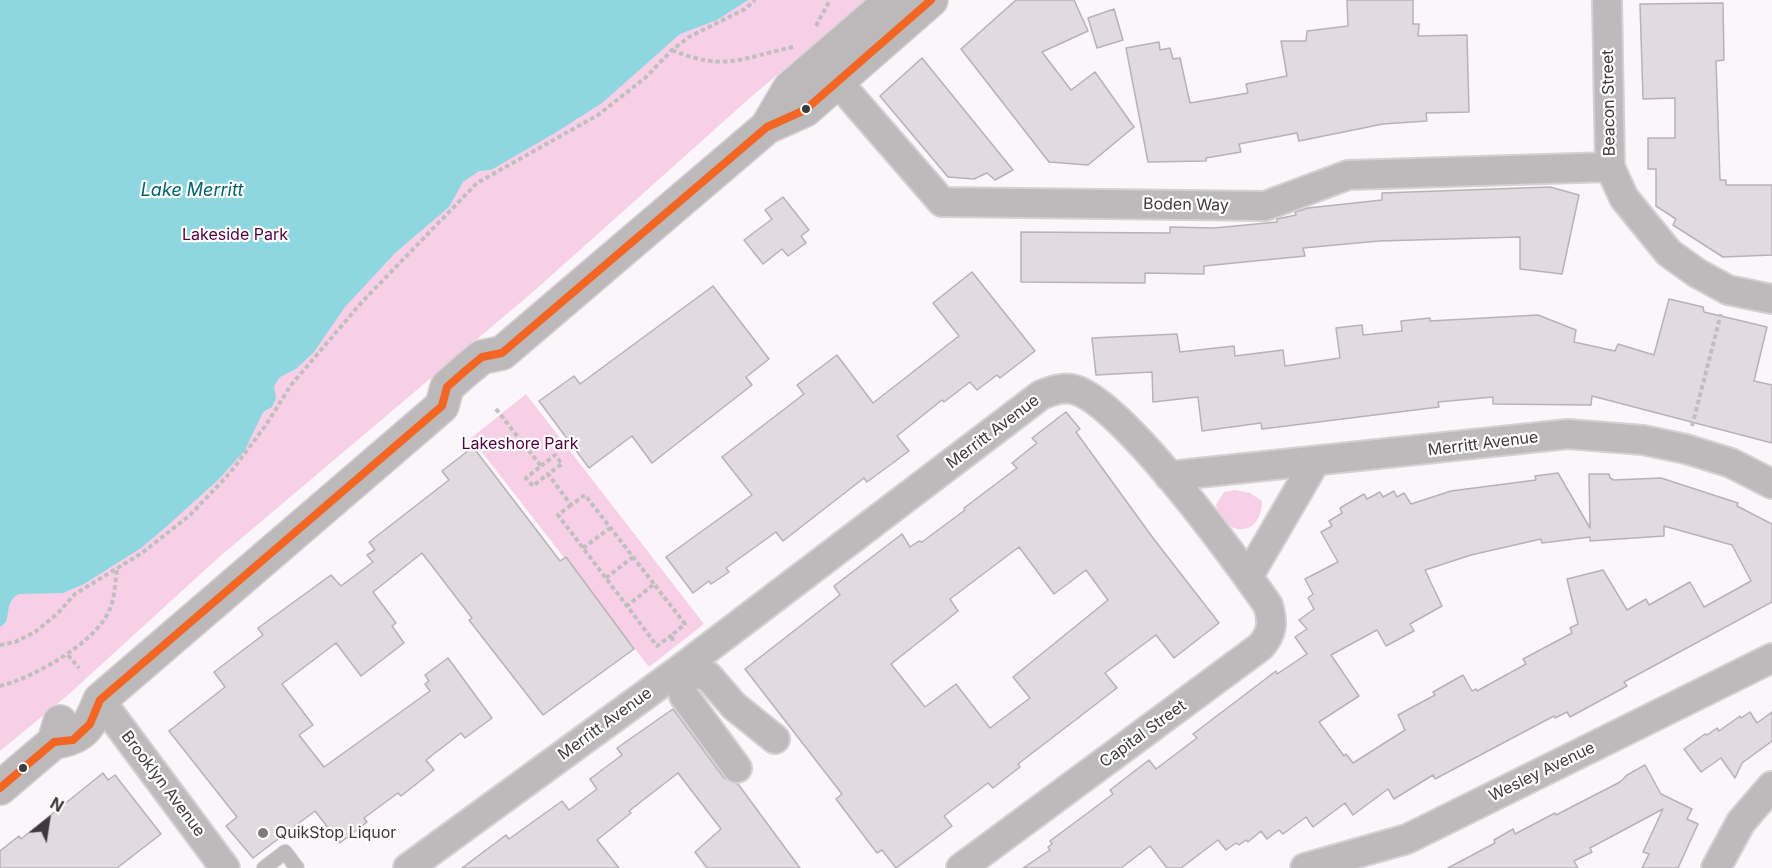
<!DOCTYPE html>
<style>
body{margin:0}
#map{position:relative;width:1772px;height:868px;overflow:hidden;background:#fbf6f9;font-family:Inter,sans-serif}
canvas{display:block}
.north{position:absolute;left:18px;top:790px;width:60px;height:60px;-webkit-text-stroke:4px #fff;paint-order:stroke;rotate:30deg;font-size:16px;font-weight:700;line-height:24px;text-align:center;color:#41383d}
.north::after{content:'';display:block;margin:auto;width:21px;height:27px;background:#41383d;clip-path:polygon(50% 0,100% 100%,50% 72%,0 100%)}
</style>
<div id="map">
<canvas width="1772" height="868"></canvas>
<div class="north">N</div>
</div>
<script>
const g = document.querySelector('canvas').getContext('2d');
g.lineJoin = 'round';
function fillPath(path, color) {
  g.fillStyle = color;
  g.fill(path, 'evenodd');
}
function stroke(path, color, width, dash) {
  g.strokeStyle = color;
  g.lineWidth = width;
  g.lineCap = dash ? 'butt' : 'round';
  g.setLineDash(dash || []);
  g.stroke(path);
}
function label(font, color, halo, rows, align = 'center') {
  g.font = font + ' Inter,sans-serif';
  g.lineWidth = 4.5;
  g.setLineDash([]);
  g.textBaseline = 'middle';
  g.strokeStyle = halo;
  g.fillStyle = color;
  for (const [text, x, y, turn = 0] of rows) {
    g.save();
    g.translate(x, y);
    g.rotate((+turn || 0) * Math.PI / 180);
    g.textAlign = isNaN(turn) ? turn : align;
    if (halo) g.strokeText(text, 0, 0);
    g.fillText(text, 0, 0);
    g.restore();
  }
}
const green = new Path2D(`
 M0 0H866L751 97 534 291 218 558 68 695 0 751Z
 M526 394 704 624 649 667 471 438Z
 M1235 490 1250 493 1262 501C1262 537 1225 539 1216 505L1224 492Z`);
const water = new Path2D(`
 M0 0H748L717 20 680 34 602 103 555 133 491 170 479 171 463 182 449 207 395 253 345 307 314 352 296 369 280 377 274 386 276 398 272 407 263 412 245 450 219 479 167 526 141 548 84 584 63 593 19 594C6 601 10 610 6 622L0 627Z`);
const building = new Path2D(`
 M1016 0H1074L1088 31 1042 52 1071 90 1095 72 1134 127 1088 165 1049 162 961 49Z
 M1347 0H1413V24H1419L1418 36 1467 35 1469 112 1426 113 1427 121 1383 124 1299 141 1297 133 1239 144 1241 152 1206 158V161L1148 162 1126 48 1159 42 1160 50 1170 48 1173 59 1180 58 1190 103 1248 93 1246 84 1287 76 1281 41H1306L1307 31 1348 26Z
 M1723 3 1724 60 1716 61 1720 180H1726V185H1772V255L1723 257 1673 225 1676 219 1656 206V169H1648V138H1675V98L1643 99 1640 4Z
 M1114 9 1123 40 1097 48 1088 18Z
 M922 58 1013 170 995 180 987 173 974 179 948 177 880 96Z
 M1550 187 1579 195 1562 274 1520 269V237L1379 241 1303 248 1305 256 1204 266V274L1145 273V283L1021 282V232L1170 233V227L1214 228 1277 222V219L1296 215 1295 212 1308 208 1382 200V193Z
 M783 197 809 230 801 236 806 243 788 256 782 249 763 264 744 240 772 219 765 210Z
 M972 272 1035 351 1000 378 997 375 977 390 970 382 944 402 942 400 897 436 909 451 867 482 864 478 783 541 776 532 726 568 729 572 711 584 709 581 693 593 666 557 752 495 722 457 804 394 797 385 837 355 873 403 959 336 933 303Z
 M713 286 769 359 746 377 752 385 652 463 632 436 589 468 539 401 574 376 580 384Z
 M1669 299 1703 307 1704 312 1767 327 1754 381 1772 385V443L1592 396 1591 405 1493 404V397L1438 402 1439 407 1262 429 1261 423 1202 431 1198 397 1153 402 1152 372 1096 375 1092 338 1177 334 1180 352 1234 346 1235 356 1283 350 1285 366 1340 358 1336 328 1362 325 1363 335 1402 331 1401 321 1430 318V321L1538 315 1576 330 1574 342 1615 351 1618 344 1654 355Z
 M1066 412 1080 429 1076 432 1153 538 1219 623 1174 658 1156 635 1105 673 1117 688 1018 764 1020 767 993 788 988 783 944 816 952 826 896 868 882 850 877 853 836 799 842 794 745 669 840 595 834 586 902 534 910 547 919 541 922 542 965 510 964 508 1017 468 1012 463 1037 443 1032 438ZM1019 547 1054 594 1086 570 1108 600 1013 677 1030 698 990 728 956 684 925 707 891 664 958 611 950 599Z
 M473 447 560 561 566 557 634 649 543 715 469 620 472 618 422 553 373 592 396 623 392 626 404 643 361 676 336 643 282 684 313 725 299 735 324 767 430 691 425 684 429 681 425 675 448 658 492 718 465 738 461 733 426 760 434 770 401 796 398 793 364 818 367 822 340 843 315 811 253 858 226 826 237 817 169 731 225 687 214 672 263 635 258 628 331 575 341 586 373 562 367 555 375 550 369 542 449 480 442 471Z
 M1558 473 1590 528 1589 474H1609L1610 478 1614 480 1661 478 1738 503 1737 506 1772 524V602L1624 682 1627 686 1570 717 1567 712 1555 718 1554 716 1435 779 1433 775 1394 799 1388 789 1353 815 1345 803 1313 827 1306 817 1283 834 1279 830 1267 839 1261 831 1248 842 1246 840 1239 845 1236 843 1226 850 1218 840 1181 868H1167L1150 846 1121 868H1023L1050 850 1048 847 1052 844 1050 841 1113 794 1110 790 1149 760 1156 769 1197 738 1193 734 1276 671 1277 674 1307 654 1295 637 1307 629 1299 620 1314 609 1308 598 1313 594 1305 579 1338 562 1321 532 1332 526 1329 521 1342 513 1340 508 1364 494 1367 499 1380 492 1383 497 1394 491 1397 497 1404 493 1411 504 1451 491 1536 480 1535 476ZM1664 526 1732 545 1751 581 1704 607 1690 582 1649 605 1646 599 1627 610 1603 570 1567 579 1578 624 1570 628 1572 633 1523 659 1526 664 1477 691 1476 689 1472 691 1463 675 1433 692 1435 695 1398 715 1405 730 1353 763 1346 754 1344 756 1319 722 1359 696 1331 655 1377 630 1386 646 1414 631 1410 624 1442 606 1425 570 1471 555 1541 539 1542 543 1590 537V541L1664 536Z
 M673 709 724 778 738 784 800 868H707L695 852 721 829 678 773 629 811 631 813 597 840 619 868H462L506 835 509 839 562 801 569 810 597 789 590 779 622 755 617 748Z
 M1750 712 1757 723 1772 712V741L1742 763 1735 778 1721 758 1701 772 1684 749 1705 734 1707 735 1717 728 1719 731 1740 716 1741 718Z
 M1645 765 1661 794 1692 809 1687 819 1698 824 1678 868H1642L1649 854 1643 852 1663 809 1590 848 1592 852 1574 861 1578 868H1448L1495 843 1494 840 1513 829 1515 834 1555 813 1556 815 1620 782 1627 775Z
 M103 773 108 780 115 775 161 834 117 868H0V851L19 836 21 839Z`);
const path = new Path2D(`
 M816 26 830 0
 M672 50C725 72 741 58 793 47
 M496 409 541 466 526 478 533 486 548 474
 M1692 426 1721 314
 M541 466 555 455 562 464 548 474 571 505 585 495 654 584
 M571 505 558 515 627 606
 M583 548 610 528
 M606 578 633 557
 M672 635 657 646 627 606 654 584 685 624 672 635 673 643
 M0 645 15 642 35 632 57 614 75 594 142 553 190 515 230 473 266 425 291 385 362 302 477 183 598 115 645 78 672 50 689 37 745 9 755 0
 M68 655 79 668
 M0 686C33 678 95 643 109 611 115 599 115 583 117 569`);
const service = new Path2D(`
 M264 868 285 852 297 868`);
const minor = new Path2D(`
 M1607 0 1610 167 1624 198 1669 253 1697 273 1728 290 1772 299
 M823 65 942 202 1265 206 1348 175 1610 167
 M1169 476 1568 434 1643 440 1686 449 1731 463 1772 484
 M1248 577 1315 462
 M100 700 225 868
 M737 768 684 696 678 671 708 676 734 706 775 739
 M408 868 678 671 1041 395C1051 391 1061 387 1072 389 1120 398 1237 561 1268 605 1273 622 1273 633 1260 647L961 868
 M1305 868 1407 839 1772 658
 M1716 868 1741 822 1772 786`);
const secondary = new Path2D(`
 M767 127 790 88 892 0
 M54 742C84 738 89 727 100 700L442 406 447 387 465 371 482 357 502 353 767 127 805 110 931 0
 M0 788 54 742 60 722`);
const bus1 = new Path2D(`
 M0 788 54 742 73 740 90 724 100 700 442 406 447 387 465 371 482 357 502 353 767 127 805 110 931 0`);
const markers = [
 [806,109,5,"#41383d"],
 [23,768,5,"#41383d"],
 [263,833,6,"#827a7f"]
];
const streetNames = [
 ["Beacon Street",1609,103,-91],
 ["Boden Way",1186,205,1],
 ["Merritt Avenue",993,432,-37],
 ["Merritt Avenue",1483,444,-7],
 ["Merritt Avenue",605,724,-36],
 ["Capital Street",1143,734,-36],
 ["Wesley Avenue",1542,772,-26],
 ["Brooklyn Avenue",163,784,53]
];
const parkNames = [
 ["Lakeside Park",235,235],
 ["Lakeshore Park",520,444]
];
const poiNames = [
 ["QuikStop Liquor",275,833]
];
const waterNames = [
 ["Lake Merritt",192,191]
];
fillPath(green, '#f7d0e8');
fillPath(water, '#8ed6e0');
fillPath(building, '#e1dadf');
stroke(building, '#b8b2b6', 1.5);
stroke(service, '#d5d1d3', 16);
stroke(minor, '#d5d1d3', 32);
stroke(secondary, '#d5d1d3', 36);
stroke(path, '#c1bec0', 4, [4.5, 3]);
stroke(service, '#bdbabc', 14);
stroke(minor, '#bdbabc', 28);
stroke(secondary, '#bcb9bb', 33);
stroke(bus1, '#f26522', 8);
for (const [x, y, r, color] of markers) {
  const dot = new Path2D();
  dot.arc(x, y, r, 0, 2 * Math.PI);
  g.fillStyle = color;
  g.fill(dot);
  stroke(dot, '#fff', 2);
}
label('16px', '#41383d', '#fff', streetNames);
label('16px', '#52003e', '#fff', parkNames);
label('16px', '#41383d', '#fff', poiNames, 'left');
label('italic 18px', '#01626c', '#fff', waterNames);
</script>
